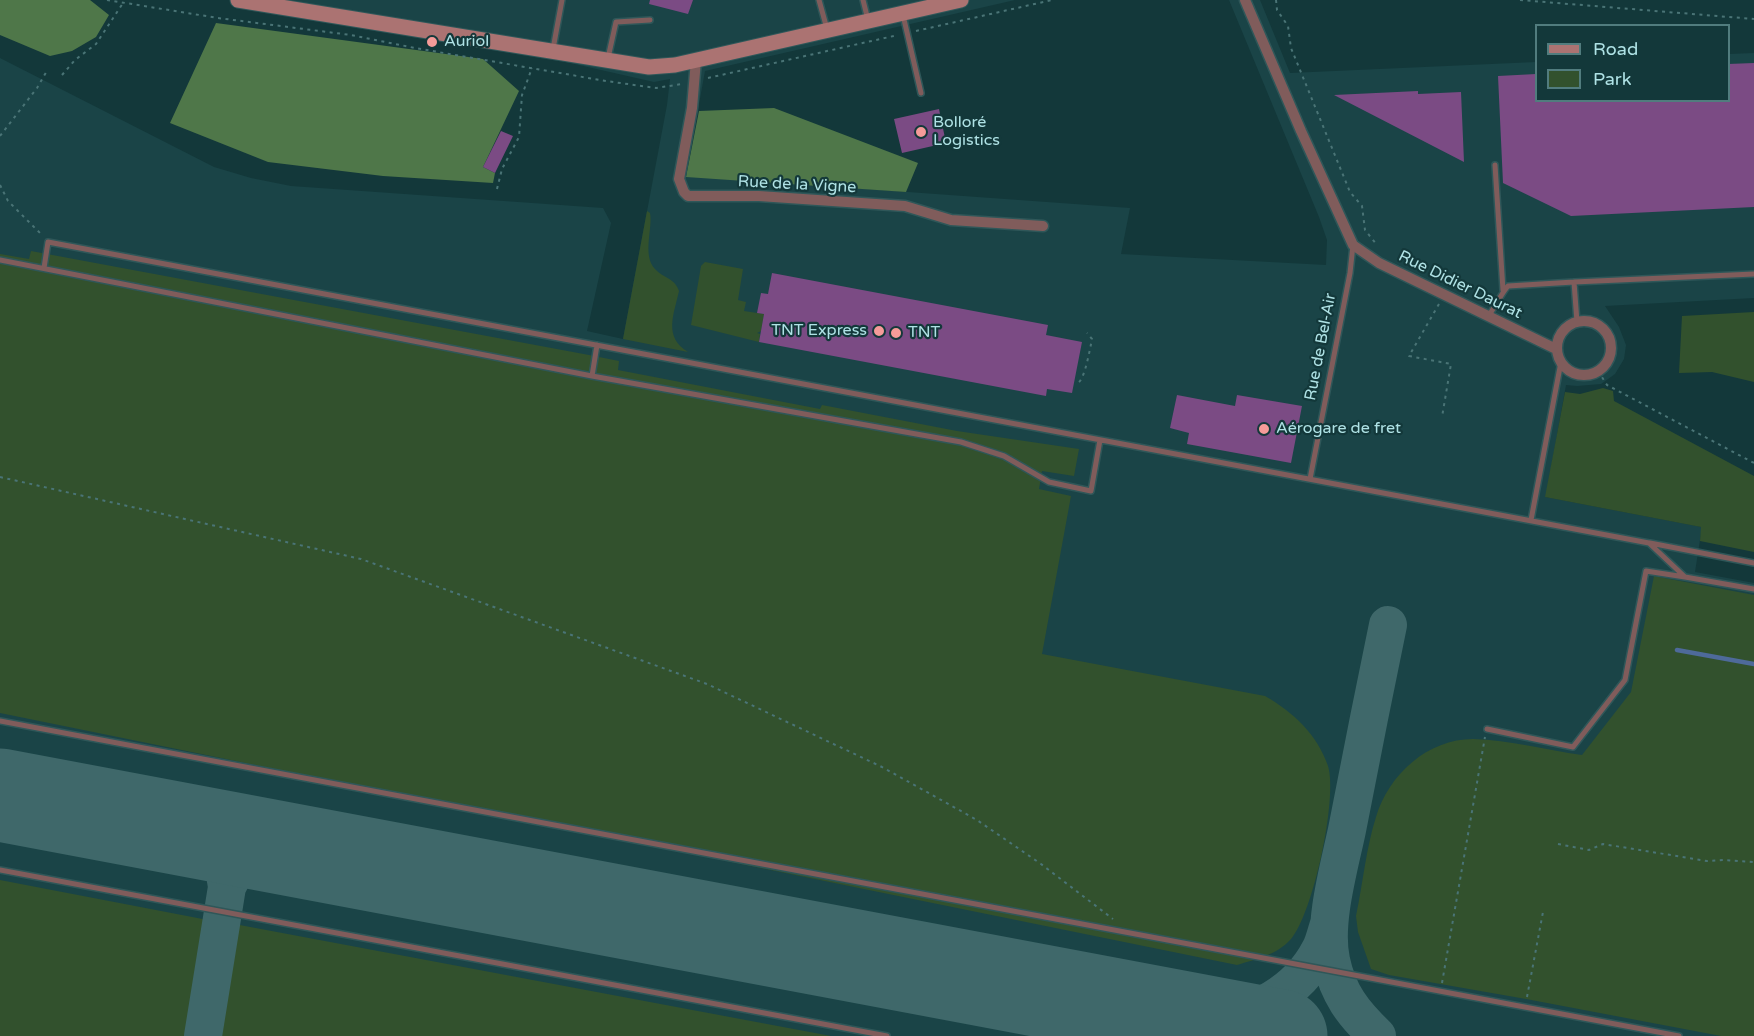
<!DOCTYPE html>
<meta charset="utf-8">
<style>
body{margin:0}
#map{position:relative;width:1754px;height:1036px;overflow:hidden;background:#13383a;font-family:"Varela Round",sans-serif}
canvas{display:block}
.legend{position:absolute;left:1535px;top:24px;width:195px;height:78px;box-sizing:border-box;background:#13383a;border:2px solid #517c7e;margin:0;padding:8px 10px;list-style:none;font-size:18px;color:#afe2e5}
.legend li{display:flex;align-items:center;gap:12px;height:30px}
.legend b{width:30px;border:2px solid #517c7e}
</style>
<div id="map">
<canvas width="1754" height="1036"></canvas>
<ul class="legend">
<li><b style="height:8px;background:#ab7372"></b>Road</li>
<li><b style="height:16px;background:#32512d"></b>Park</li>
</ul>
</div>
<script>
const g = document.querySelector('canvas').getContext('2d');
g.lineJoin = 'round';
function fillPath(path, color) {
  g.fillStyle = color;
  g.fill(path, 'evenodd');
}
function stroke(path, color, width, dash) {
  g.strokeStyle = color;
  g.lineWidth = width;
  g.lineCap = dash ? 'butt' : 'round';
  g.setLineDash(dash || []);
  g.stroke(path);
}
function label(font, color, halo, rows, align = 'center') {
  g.font = font + ' "Varela Round",sans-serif';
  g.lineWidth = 4.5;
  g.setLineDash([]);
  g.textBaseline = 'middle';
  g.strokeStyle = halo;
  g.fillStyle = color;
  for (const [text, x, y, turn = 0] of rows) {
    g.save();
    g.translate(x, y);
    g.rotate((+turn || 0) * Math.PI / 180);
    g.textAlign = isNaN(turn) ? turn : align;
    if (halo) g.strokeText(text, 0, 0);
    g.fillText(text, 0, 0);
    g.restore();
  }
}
const built = new Path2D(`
 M292 0H1015L705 71 686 176 1130 208 1121 254 1326 265 1327 240 1319 217 1229 0H1260L1290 73 1536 62V100H1728L1729 54 1754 53V298L1605 306 1619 327 1626 345 1624 359 1615 374 1601 384 1577 386 1566 385 1546 497 1702 527 1695 572 1754 583V1036H0V58L214 167 251 178 291 186 603 208 611 223 587 331 623 339 667 105 670 79 654 82Z`);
const green = new Path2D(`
 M647 211 650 213C653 229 642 255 655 269 663 278 675 278 679 291 674 314 663 337 688 352L623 339Z
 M31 251 589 355 619 361 618 370 820 409 822 405 957 431 1079 449 1074 476 1042 471 1039 489 1071 496 1042 654 1265 696C1293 712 1317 734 1328 766 1338 798 1313 914 1291 939 1277 955 1256 959 1237 965L0 713V254L29 259Z
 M705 262 743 269 738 300 746 302 744 311 764 314 761 331 757 333 760 334 759 342 691 325 701 266Z
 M1754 312V382L1712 372 1679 373 1682 316Z
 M1603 388 1613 391 1614 401 1754 476V552L1700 541 1701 527 1545 497 1565 392 1580 394Z
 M1654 576 1754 595V1036H1721L1526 999 1389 975 1371 969 1358 932 1356 916C1363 883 1366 848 1376 817 1389 774 1428 739 1473 739 1510 740 1546 750 1582 755L1631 692Z
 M0 880 213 921 194 1036H0Z
 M229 923 831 1036H212Z`);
const forest = new Path2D(`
 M0 0H90L109 15 96 37 72 51 50 56 0 35Z
 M216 23 483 59 519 91 483 167 495 173 493 183 383 176 268 162 170 123Z
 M774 108 918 163 906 192 686 177 699 111Z`);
const stream = new Path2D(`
 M1677 650 1754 664`);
const taxiway = new Path2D(`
 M189 831C216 848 223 855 227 887
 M1108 1004C1140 1008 1176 1017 1208 1018 1253 1018 1299 991 1320 950 1324 943 1326 933 1329 924
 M203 1036 227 887C241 856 257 852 288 850
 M1377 1036C1353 1013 1338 994 1331 960 1323 923 1339 868 1347 830 1360 762 1374 693 1388 625`);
const runway = new Path2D(`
 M0 795 1281 1036`);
const building = new Path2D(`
 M650 0H693L688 14 649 4Z
 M1754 63V207L1571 216 1503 183 1498 76 1536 74V100H1728V64Z
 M1418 91V94L1461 92 1464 162 1334 95Z
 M939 109 946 143 902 153 894 119Z
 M501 131 513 136 495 173 483 167Z
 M772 273 1048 325 1046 335 1082 342 1072 393 1047 389 1046 396 759 342 764 314 757 313 761 293 768 294Z
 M1177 395 1235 406 1237 395 1302 406 1291 463 1187 444 1189 433 1170 428Z`);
const path = new Path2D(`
 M107 0 218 18 351 35 415 48 606 81 656 88 682 84
 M1276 0 1277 10 1288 26 1291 48 1350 192 1362 206 1365 230 1377 245
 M1520 0 1754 19
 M916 31 1052 0
 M62 75 75 60 96 44 123 3
 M708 78 898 35
 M0 136 37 88 48 69
 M0 185 8 201 42 235
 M497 189 502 169 519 137 522 95 532 68
 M1439 304 1409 356 1451 364 1442 417
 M1598 371 1607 385 1754 463
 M1079 382C1085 377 1090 349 1092 339L1087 333
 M0 477 361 559 707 684 882 767 977 820 1041 864 1113 919
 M1558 844 1589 850 1603 844 1707 861 1723 860 1754 862
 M1442 983 1485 737
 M1527 997 1543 912`);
const lane = new Path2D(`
 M819 0 827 29
 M863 0 868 20
 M903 15 921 93
 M553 49 562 0
 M608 58 616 22 650 20
 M1495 165 1503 290
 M0 260 592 376 961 442 1004 456 1049 482 1091 491 1100 440
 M44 268 48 242 1649 543 1685 577 1754 589
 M1489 315C1495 307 1503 291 1508 286L1574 282
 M1577 322 1574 282 1754 274
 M592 376 597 345
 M1310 479 1350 273 1353 245
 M1531 520 1561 362
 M1650 543 1754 563
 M0 721 1679 1036
 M1487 729 1573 747 1625 680 1646 571 1685 577
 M0 870 887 1036`);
const street = new Path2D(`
 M1245 0 1301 131 1353 245 1379 263 1556 349
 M696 60 692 108 679 179 684 192 688 196H759L905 206 951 220 1043 226
 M1557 348a27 27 0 1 1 54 0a27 27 0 1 1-54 0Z`);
const secondary = new Path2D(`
 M238 0 649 67 675 65 961 0`);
const markers = [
 [432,42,6,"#f59b99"],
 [921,132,6,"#f59b99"],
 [879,331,6,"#f59b99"],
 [896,333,6,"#f59b99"],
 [1264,429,6,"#f59b99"]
];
const poiNames = [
 ["Auriol",444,42],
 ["Bolloré",933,123],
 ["Logistics",933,141],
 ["TNT Express",867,331,"right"],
 ["TNT",908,333],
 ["Aérogare de fret",1276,429]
];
const streetNames = [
 ["Rue de la Vigne",797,185,3],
 ["Rue Didier Daurat",1460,285,26],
 ["Rue de Bel-Air",1321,347,-79]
];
fillPath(built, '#1a4447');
fillPath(green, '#32512d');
fillPath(forest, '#4f7749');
stroke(stream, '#4e6a9a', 4.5);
stroke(taxiway, '#3f686a', 38);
stroke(runway, '#3f686a', 93);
fillPath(building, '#7b4b84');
stroke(lane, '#2f5759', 8);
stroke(street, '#2f5759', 13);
stroke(secondary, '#2f5759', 17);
stroke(path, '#4a7476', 2, [3, 4.5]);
stroke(lane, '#805c5b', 5);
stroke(street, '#805c5b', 10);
stroke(secondary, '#ab7372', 15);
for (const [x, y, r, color] of markers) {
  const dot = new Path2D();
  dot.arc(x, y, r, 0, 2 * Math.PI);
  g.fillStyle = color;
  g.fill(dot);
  stroke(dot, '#13383a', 2);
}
label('16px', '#afe2e5', '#13383a', poiNames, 'left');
label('16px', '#afe2e5', '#13383a', streetNames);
</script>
